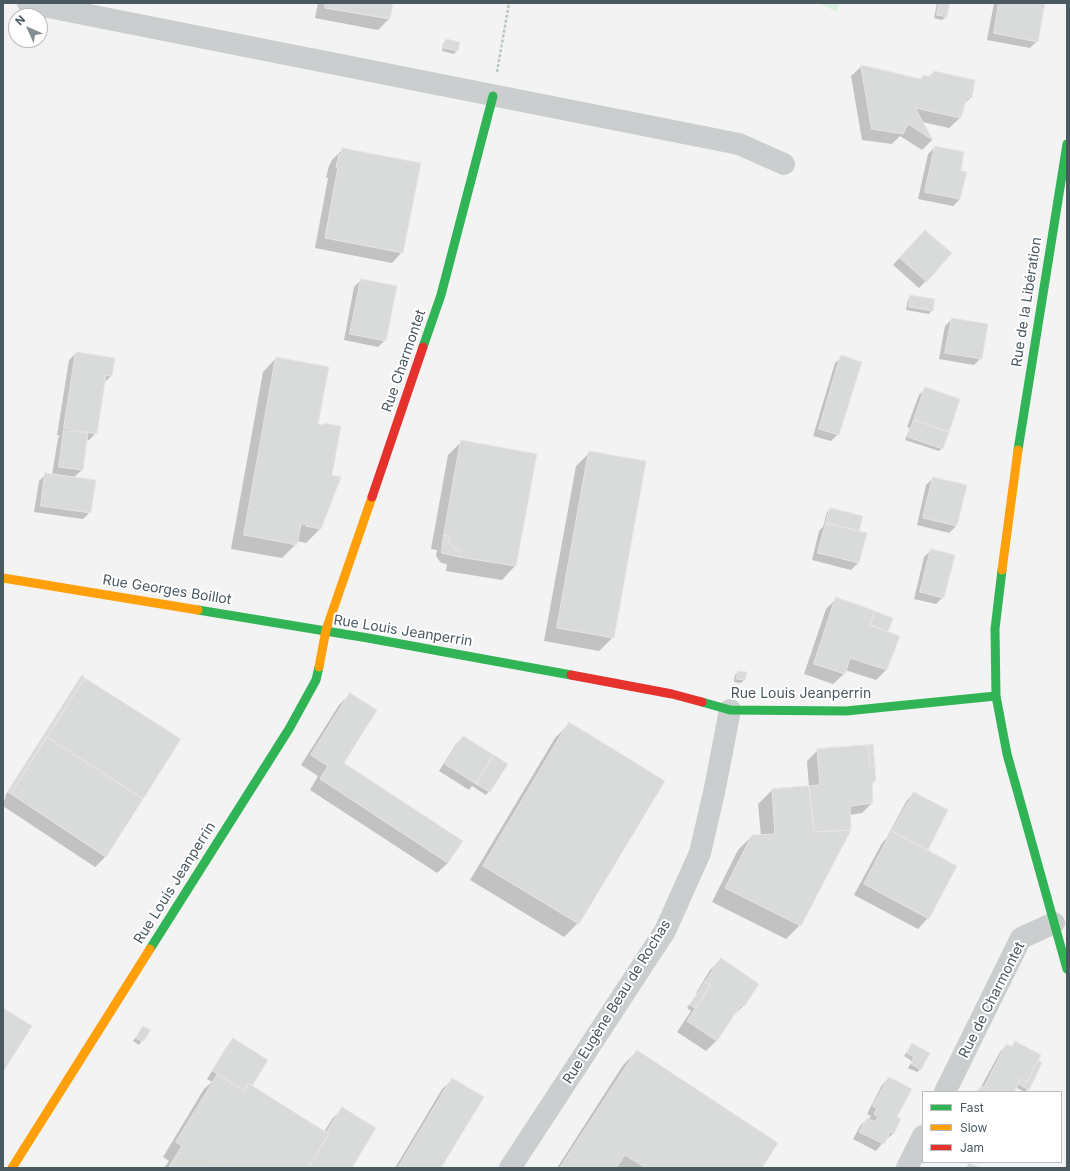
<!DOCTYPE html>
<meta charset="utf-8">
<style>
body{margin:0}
#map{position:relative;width:1070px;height:1171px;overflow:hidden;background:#f3f3f3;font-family:Inter,sans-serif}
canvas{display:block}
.frame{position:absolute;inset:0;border:4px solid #4a5860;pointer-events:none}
.legend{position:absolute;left:922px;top:1091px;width:140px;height:72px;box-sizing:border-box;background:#fff;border:1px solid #b7bcbf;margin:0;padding:5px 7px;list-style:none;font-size:12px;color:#4a5860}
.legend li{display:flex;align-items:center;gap:8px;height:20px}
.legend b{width:20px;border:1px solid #b7bcbf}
.north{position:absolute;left:8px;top:8px;width:40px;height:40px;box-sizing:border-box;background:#fff;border:1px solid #b7bcbf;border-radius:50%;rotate:315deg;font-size:11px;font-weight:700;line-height:16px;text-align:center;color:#4a5860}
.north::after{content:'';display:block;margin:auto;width:14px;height:18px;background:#858e93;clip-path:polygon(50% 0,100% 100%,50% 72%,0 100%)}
</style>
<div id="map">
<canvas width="1070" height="1171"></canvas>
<div class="frame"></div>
<ul class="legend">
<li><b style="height:5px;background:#30b455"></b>Fast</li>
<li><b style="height:5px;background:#ff9f0a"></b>Slow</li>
<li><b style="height:5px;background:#e5322d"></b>Jam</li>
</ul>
<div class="north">N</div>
</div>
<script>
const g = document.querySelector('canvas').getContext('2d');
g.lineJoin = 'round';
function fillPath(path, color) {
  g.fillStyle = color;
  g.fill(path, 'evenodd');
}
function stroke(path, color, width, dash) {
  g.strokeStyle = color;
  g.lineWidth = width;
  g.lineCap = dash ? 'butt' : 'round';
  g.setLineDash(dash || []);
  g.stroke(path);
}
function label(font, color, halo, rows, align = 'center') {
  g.font = font + ' Inter,sans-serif';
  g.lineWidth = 4;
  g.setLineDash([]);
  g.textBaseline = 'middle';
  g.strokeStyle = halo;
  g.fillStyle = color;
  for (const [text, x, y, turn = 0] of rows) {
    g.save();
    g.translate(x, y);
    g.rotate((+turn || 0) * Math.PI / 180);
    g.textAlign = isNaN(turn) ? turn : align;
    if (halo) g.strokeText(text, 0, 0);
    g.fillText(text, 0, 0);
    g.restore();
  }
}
const green = new Path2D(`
 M818 3H840L837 12Z`);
const shadow = new Path2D(`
 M318 3H392L389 19 378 30 315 18Z
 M937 3H949L946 17 942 20 934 18Z
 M994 3H1044L1037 41 1030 48 987 40Z
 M446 40 457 50 454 54 442 51 443 44Z
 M862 66 920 80 923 76 929 77 934 72 971 97 964 104 960 118 949 128 922 122 932 140 922 150 900 136 892 144 862 140 851 76Z
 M935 147 959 171 965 173 960 199 953 206 918 199 928 154Z
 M343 149 402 252 392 263 315 248 328 178 326 177 329 166 332 160Z
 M918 238 926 281 919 288 893 265Z
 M361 280 385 340 378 347 344 340 354 287Z
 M911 296 932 310 929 314 906 310 908 299Z
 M952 319 981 358 974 365 939 359 945 326Z
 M76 353 114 359 111 376 104 383 96 433 89 440H86L82 470 73 478 90 512 83 519 34 512 39 481 46 474 52 475 58 438 60 436 57 435 69 360Z
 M842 357 838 434 831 441 813 436 835 363Z
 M276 358 317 425H322L324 424 320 529 306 543 297 541 296 544 282 558 231 549 263 372Z
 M926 388 942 448 939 451 905 440 910 428 907 427 919 395Z
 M462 441 515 566 502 580 446 571 447 564 441 563 436 556 437 550 431 549 448 455Z
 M590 452 613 637 599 651 544 641 576 466Z
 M933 478 956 526 949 533 917 525 926 485Z
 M831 509 862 516 858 532V563L851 570 812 560 819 531 823 527 827 512Z
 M931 550 943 597 936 604 914 599 924 557Z
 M836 599 887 631 886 670 876 680 845 670 844 674 833 684 804 674 826 609Z
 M738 672 744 680 741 683 734 682 735 675Z
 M79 680 106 856 95 867 3 806V802L6 797 5 796Z
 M350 694 342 763 448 863 437 873 310 790 318 776 301 765 339 705Z
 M569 724 578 923 564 937 470 880 555 738Z
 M463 737 489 791 486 795 472 786 469 790 439 771 456 744Z
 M818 750 875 781 871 785 872 803 862 813 850 815 800 925 786 939 712 902 738 850 752 836H761L758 804 772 790 809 787 807 761Z
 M914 793 927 849 928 918 918 929 854 895 882 843 886 839 907 800Z
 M721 959 758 984 743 1006 732 1017 717 1040 706 1051 677 1032 691 1011 687 1008 697 994 696 993 710 970Z
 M143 1027 142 1041 139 1045 133 1041Z
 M233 1039 251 1086 324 1132 332 1119 343 1108 351 1168H164L169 1161 163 1157 204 1089 212 1082 207 1079 227 1046Z
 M1015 1043 1028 1089 1025 1092 1015 1087 1013 1092H976L981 1087 1000 1052 1006 1045 1010 1047Z
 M912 1044 921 1069 917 1072 908 1068 912 1061 904 1056Z
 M637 1051 761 1168H557L623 1065Z
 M889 1078 896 1118 900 1120 893 1134 885 1140 876 1151 853 1139 860 1126 867 1119 868 1120 871 1116 867 1114 882 1085Z
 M453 1079 440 1168H395L442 1089Z`);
const building = new Path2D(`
 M326 3H393L390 19 325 8Z
 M939 3H950L947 17 937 15Z
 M999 3H1045L1038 42 994 33Z
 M446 39 460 42 458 51 444 48Z
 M861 65 921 79 923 75 932 77 934 71 975 80 972 98 967 97 961 118 915 108 933 140 908 124 903 134 872 129Z
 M935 146 964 152 961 171 967 172 960 199 925 192Z
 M342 148 421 163 403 253 325 238 338 167H336L339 154H341Z
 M925 230 952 253 927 282 900 258Z
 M361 279 397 286 386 341 350 334Z
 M910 295 935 299 933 311 909 307Z
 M952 318 988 324 982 359 945 353Z
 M76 352 115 358 112 376 106 375 97 434 64 428Z
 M841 355 862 362 839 435 819 429Z
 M276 357 329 367 318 424 324 425V423L341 426 332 475 341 477 321 529 306 526V524H301L297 545 244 535Z
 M925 387 960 399 949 432 914 420Z
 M914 420 949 432 943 449 908 437Z
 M64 430 88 433 83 470 59 467Z
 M461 440 537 454 516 566 459 557 460 551 455 549 449 542 450 536 444 535Z
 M589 451 646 461 614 638 557 628Z
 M45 473 96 480 91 513 41 506Z
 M933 477 967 485 957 526 923 518Z
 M830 508 863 516 859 531 826 523Z
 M826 523 867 533 859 563 818 553Z
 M444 535 450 536 449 542 455 549 460 551 459 557 442 553Z
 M931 549 955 555 944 598 920 592Z
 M836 597 875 611 870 625 900 636 887 670 850 658 845 674 814 664Z
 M875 611 893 618 888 632 870 625Z
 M738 671 747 672 745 680 737 679Z
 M82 675 85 678 47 737 44 735Z
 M85 678 181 739 143 799 47 737Z
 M350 693 377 710 344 763 463 841 448 863 320 779 328 766 311 755Z
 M569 722 665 781 579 924 483 866Z
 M44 735 47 737 11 794 8 792Z
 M463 736 494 755 476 784 445 764Z
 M47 737 143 799 106 857 11 794Z
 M873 744 875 766 870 767 868 745Z
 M868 745 870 767 875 766 876 781 872 782 873 803 850 806 851 830 814 832 809 786 820 785 817 749Z
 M494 755 508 764 490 792 476 784Z
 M809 786 814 832 851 830 801 926 725 888 752 835 775 834 772 789Z
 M914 792 948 810 928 850 892 831Z
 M892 831 957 866 929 919 864 884Z
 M721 958 759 984 744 1007 741 1005 717 1041 687 1021 711 985 705 982Z
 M705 982 711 985 695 1008 690 1005Z
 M3 1008 32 1026 3 1072Z
 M143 1026 151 1030 143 1042 136 1038Z
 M233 1038 268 1060 252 1086 248 1083 244 1091 213 1071Z
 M1015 1041 1041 1055 1027 1082 1021 1079 1014 1092H978L981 1086 984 1087 1006 1044 1012 1047Z
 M912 1043 930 1053 921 1070 911 1064 914 1057 907 1053Z
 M637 1050 778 1143 762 1168H646L625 1155 616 1168H560Z
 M1038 1060 1042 1063 1029 1090 1018 1084 1021 1079 1027 1082Z
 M218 1074 244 1091 248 1083 329 1134 308 1168 169 1167 182 1146 176 1142Z
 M889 1077 912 1089 897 1117 901 1119 894 1134 890 1132 884 1144 859 1132 867 1118 875 1122 878 1117 874 1114 877 1108 873 1106Z
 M452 1078 484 1097 441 1168H398Z
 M342 1107 376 1128 352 1168H308L329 1134 327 1132Z
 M969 1163 981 1168H966Z`);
const path = new Path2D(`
 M497 72 509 3`);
const street = new Path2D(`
 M28 3 739 144 784 164
 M945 1092 1021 938 1054 923
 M510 1168 665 931 700 853 715 788 730 710
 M907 1168 923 1136`);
const fast = new Path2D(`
 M423 347 441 295 493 96
 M1018 450 1067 144
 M1002 570 995 629 996 696 1007 754 1067 969
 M198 610 368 638 571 675
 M702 702 730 710 846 711 996 696
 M150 949 289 729 316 680 319 667`);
const slow = new Path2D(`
 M1002 570 1018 450
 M3 578 198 610
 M319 667 326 630 372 497
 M12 1168 150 949`);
const jam = new Path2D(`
 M372 497 423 347
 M571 675 672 694 702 702`);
const streetNames = [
 ["Rue de la Libération",1027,302,-81],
 ["Rue Charmontet",404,361,-71],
 ["Rue Georges Boillot",167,590,9],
 ["Rue Louis Jeanperrin",403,631,9],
 ["Rue Louis Jeanperrin",801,694],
 ["Rue Louis Jeanperrin",175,883,-58],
 ["Rue de Charmontet",992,1000,-63],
 ["Rue Eugène Beau de Rochas",617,1002,-58]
];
fillPath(green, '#d9f1e0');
fillPath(shadow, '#0003');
fillPath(building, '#d9dbdb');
stroke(building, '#e5e5e6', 1);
stroke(path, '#bac6c1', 2.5, [3, 2]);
stroke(street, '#cacecf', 22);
stroke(fast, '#30b455', 9);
stroke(slow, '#ff9f0a', 9);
stroke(jam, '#e5322d', 9);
label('14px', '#4a5860', '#fff', streetNames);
</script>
